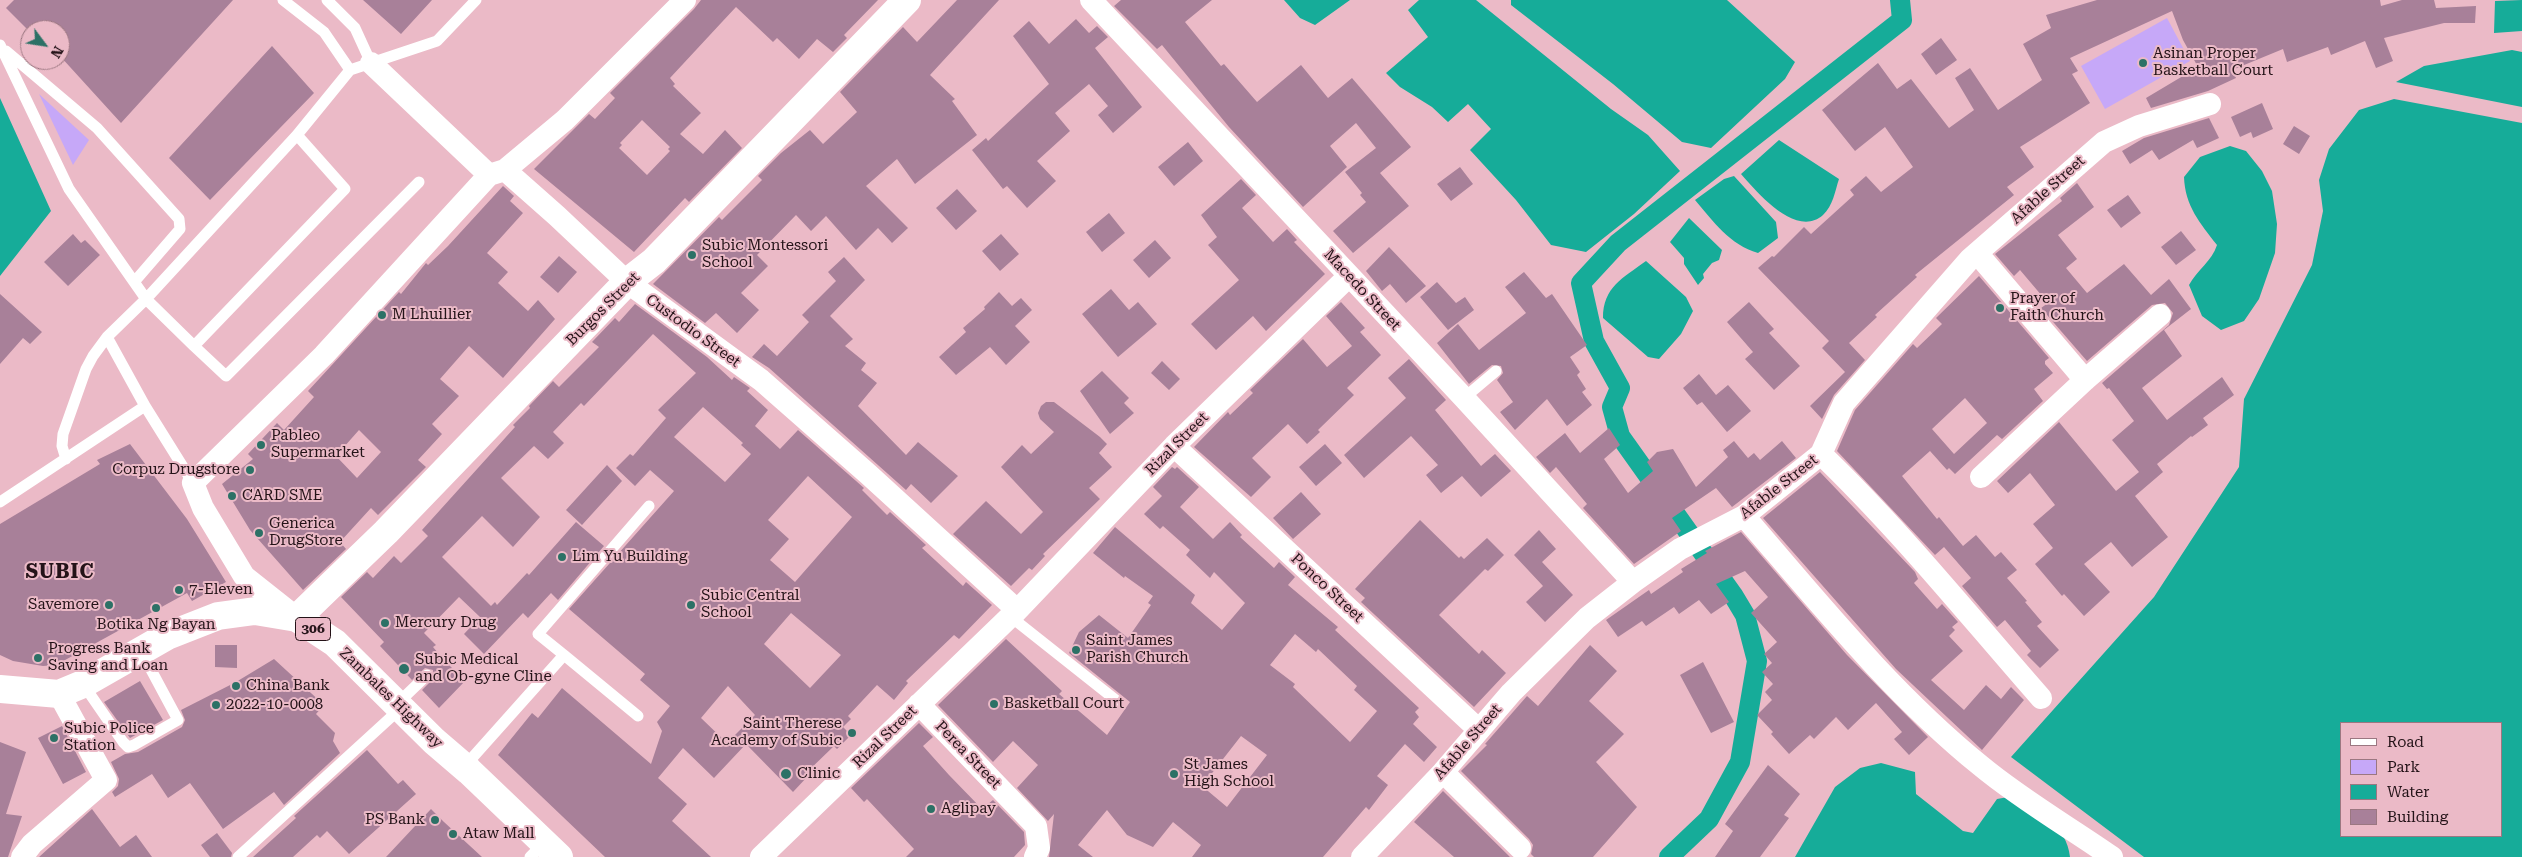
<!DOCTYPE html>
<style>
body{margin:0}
#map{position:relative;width:2522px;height:857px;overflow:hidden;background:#ebbac7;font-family:"Roboto Serif",serif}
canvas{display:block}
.legend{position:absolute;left:2340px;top:722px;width:162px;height:115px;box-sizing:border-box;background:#ebbac7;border:1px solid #9b7781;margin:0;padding:6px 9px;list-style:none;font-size:15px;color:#241318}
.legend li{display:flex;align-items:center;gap:10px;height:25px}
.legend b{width:25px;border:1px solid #9b7781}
.north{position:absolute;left:20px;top:20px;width:50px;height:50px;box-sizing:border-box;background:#ebbac7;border:1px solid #9b7781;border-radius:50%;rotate:121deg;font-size:14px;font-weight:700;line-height:20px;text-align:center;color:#241318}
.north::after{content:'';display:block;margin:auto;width:18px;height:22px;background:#2c7166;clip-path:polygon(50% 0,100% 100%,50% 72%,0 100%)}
</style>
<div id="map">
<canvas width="2522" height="857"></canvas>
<ul class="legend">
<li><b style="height:6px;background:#fff"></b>Road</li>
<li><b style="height:14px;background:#c6a8f8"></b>Park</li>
<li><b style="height:14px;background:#16ac99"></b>Water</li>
<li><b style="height:14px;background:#a88099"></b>Building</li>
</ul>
<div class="north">N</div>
</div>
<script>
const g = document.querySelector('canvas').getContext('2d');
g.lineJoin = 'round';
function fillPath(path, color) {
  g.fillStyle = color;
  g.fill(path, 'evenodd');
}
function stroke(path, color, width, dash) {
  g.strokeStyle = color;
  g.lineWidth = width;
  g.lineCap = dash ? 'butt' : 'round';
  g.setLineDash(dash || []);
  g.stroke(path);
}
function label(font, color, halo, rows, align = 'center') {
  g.font = font + ' "Roboto Serif",serif';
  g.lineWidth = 4;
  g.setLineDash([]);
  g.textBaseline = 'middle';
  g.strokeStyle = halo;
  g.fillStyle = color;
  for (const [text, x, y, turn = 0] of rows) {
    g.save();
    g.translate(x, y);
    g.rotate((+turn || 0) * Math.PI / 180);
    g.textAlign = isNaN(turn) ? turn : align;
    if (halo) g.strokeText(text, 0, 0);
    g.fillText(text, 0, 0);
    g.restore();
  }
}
const green = new Path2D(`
 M2167 18 2190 61 2105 109 2081 66Z
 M39 94 89 140 73 165Z`);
const water = new Path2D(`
 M1284 0H1350L1315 25 1300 18Z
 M1419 0H1476L1611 109 1648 135 1680 171 1634 214 1586 252 1551 245 1516 200 1470 150 1491 129 1468 104 1448 122 1432 107 1400 87 1386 73 1428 37 1408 10Z
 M1511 0H1727L1795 62 1785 79 1711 148 1682 142 1613 84 1511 5Z
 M2522 0V31L2494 33 2495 1Z
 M2512 50 2522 52V107L2396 82 2424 66Z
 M0 98 51 211 0 276Z
 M2394 99 2522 123V857H2144L2011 757 2154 597 2239 467 2244 399 2312 265 2323 211 2319 180 2329 149 2359 110ZM2341 723H2501V836H2341Z
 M1779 140 1839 179C1835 191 1833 206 1823 215 1796 239 1757 192 1741 174Z
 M2230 146 2246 151 2262 171 2272 191 2277 224 2275 253 2259 299 2244 321 2221 330 2202 316 2189 285C2197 270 2212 261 2217 245 2200 223 2185 206 2184 177L2200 157Z
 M1734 176 1776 222 1778 238 1758 253C1730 245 1713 221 1695 200L1724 179Z
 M1689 218 1722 250 1719 260 1712 263 1703 274 1704 278 1698 285 1684 264V258L1670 242Z
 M1646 261 1686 297 1693 311 1681 334 1659 359 1648 357 1603 318C1603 287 1623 278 1646 261Z
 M1881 763 1915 772 1916 794 1963 831 1973 833 1997 799 2014 796C2038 813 2067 825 2070 857H1795L1835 787 1860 768Z`);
const canal = new Path2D(`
 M1669 857 1709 819 1740 762 1757 661 1745 615 1733 595 1620 436 1612 407 1620 388 1594 341 1581 283 1618 243 1902 20 1900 0`);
const building = new Path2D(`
 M14 0H233L121 123 60 56V30H36L31 25 27 29 6 8Z
 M363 0H432L401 34Z
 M701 0H878L844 35 847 38 833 52 817 39 799 59 777 38 773 42 736 7 722 22 670 78 675 84 673 86 701 113 680 134 703 154 725 130 742 148 689 202 685 198 634 252 534 169 589 114 595 119 615 98 610 93 694 9ZM642 120 670 147 668 149 670 151 647 175 619 148 622 145 620 143Z
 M957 0H999L930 75 955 99 952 101 977 135 915 184 897 159 866 186 908 228 892 243 878 228 856 250 826 216 811 231 796 215 757 255 768 266 741 293 759 310 737 333 716 313 705 323 653 284 719 217 722 220 762 180 758 176 781 153 810 130 823 144 857 112 840 92 903 27 917 42Z
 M1121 0H1212L1185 22 1221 66 1224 64 1257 102 1301 65 1328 98 1352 78 1411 147 1380 173 1409 206 1353 253 1333 231 1366 202 1360 195 1362 193 1345 172 1376 148 1356 123 1330 146 1347 167 1303 207 1229 127 1162 45 1157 49 1114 6Z
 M2097 0H2380L2381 6 2402 0H2434L2436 8 2476 6 2475 23H2444L2384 38 2393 61 2376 68 2365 41 2331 55 2328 47 2287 62 2283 49 2232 70 2236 78 2208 91 2151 108 2146 98 2198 67 2183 40 2172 11 2070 58 2078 71 2072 74 2090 103 2020 147 2034 167 2007 187 2014 195 1915 275 1917 277 1875 315 1877 317 1849 343 1865 360 1834 395 1822 419 1810 406 1845 372 1822 348 1829 341 1758 268 1772 256 1774 257 1804 227 1811 234 1854 195 1850 190 1866 176 1881 192 1913 167 1885 127 1855 151 1822 110 1878 63 1897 89 1911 79 1949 128 1974 110 1955 78 1970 68 1998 110 2042 80 2023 44 2051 28 2046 15Z
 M1076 19 1089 33 1097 26 1108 37 1095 48 1142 107 1113 133 1098 115 1108 106 1089 84 1055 113 1070 131 1037 161 1056 181 1027 208 1007 186 1003 189 972 150 986 138 988 141 1049 84 1013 36 1029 21 1049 44Z
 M1941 38 1957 60 1936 75 1921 54Z
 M272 46 314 93 210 200 169 158Z
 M2262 103 2273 129 2253 138 2251 132 2240 137 2231 117Z
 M2209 118 2219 138 2197 148 2193 140 2159 160 2152 150 2130 164 2122 151 2144 138Z
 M2294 126 2310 136 2299 154 2283 144Z
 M1188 142 1203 161 1174 186 1158 167Z
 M1460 167 1473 184 1451 201 1437 184Z
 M1241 179 1256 195 1242 208 1273 242 1287 229 1297 240 1294 242 1325 274 1266 331 1253 316 1216 350 1191 324 1239 280 1208 245 1217 237 1201 215Z
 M2077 183 2094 207 2058 235 2077 259 2066 268 2087 293 2124 264 2151 295 2169 279 2191 309 2164 330 2182 356 2142 388 2167 420 2222 377 2234 395 2203 418 2208 425 2192 437 2191 436 2157 464 2163 472 2135 496 2168 537 2132 567 2111 542 2084 564 2110 592 2084 616 2064 594 2062 596 2035 564 2053 548 2033 524 2055 505 2030 473 2008 493 1997 481 2059 422 2116 491 2139 472 2112 440 2134 421 2109 388 2107 389 2102 383 2169 325 2173 313 2165 303 2152 305 2087 361 2041 308 2048 303 2020 270 2014 276 1995 254 2062 201 2060 198Z
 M503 186 514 196 510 201 523 213 487 253 508 272 498 283 528 311 538 300 555 319 503 378 469 346 440 379 459 396 432 424 442 434 418 460 426 467 378 515 371 508 340 542 346 549 303 590 250 530 222 484 253 459 248 454 277 423 284 430 314 397 308 391 399 292 401 294 426 263 428 265 448 246ZM359 430 381 452 357 478 336 456Z
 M957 189 977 211 956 230 936 208Z
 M2128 195 2141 213 2121 228 2107 210Z
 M1109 213 1125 233 1102 252 1086 232Z
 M2181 231 2196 250 2176 265 2161 247Z
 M73 234 81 243 85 240 100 255 68 286 44 262Z
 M1001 234 1019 254 1000 271 982 251Z
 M1155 240 1171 258 1149 278 1133 260Z
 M1389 247 1426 286 1406 303 1390 284 1382 291 1366 271Z
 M559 256 577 272 558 293 540 277Z
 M844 257 865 280 830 316 853 339 845 346 866 363 861 370 877 383 858 406 906 455 918 442 958 476 931 503 911 484 906 490 769 368 752 357 764 344 777 356 809 322 802 315 836 281 828 272Z
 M1524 272 1546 298 1552 294 1587 345 1570 357 1580 372 1577 375 1586 389 1582 392 1592 405 1567 426 1547 399 1515 430 1500 412 1513 402 1497 380 1503 373 1501 366 1492 365 1469 384 1437 343 1458 324 1479 350 1526 313 1505 287Z
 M1979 276 2049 358 2045 361V364L2053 373 2034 389 2043 401 2002 439 1997 435 1955 474 1949 468 1947 470 1930 451 1902 476 1937 519 1939 517 1963 546 1976 535 1995 557 2001 552 2017 570 2007 578 2027 601 2025 602 2042 622 2037 626 2059 650 2040 668 2027 655 2031 651 2005 620 1997 627 1962 586 1971 578 1944 547 1935 555 1837 451 1855 410 1913 344 1917 348 1942 324 1936 318ZM1965 398 1987 423 1954 454 1932 429Z
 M1437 282 1456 303 1465 297 1474 310 1448 330 1420 297Z
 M1111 289 1129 310 1138 302 1157 324 1118 357 1082 314Z
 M999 292 1012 306 1021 298 1032 310 1015 326 1030 342 1006 365 990 347 956 375 939 357 966 332 963 328 985 309 984 307Z
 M0 294 42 332 30 344 23 338 0 364Z
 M1341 302 1365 328 1360 332 1381 355 1347 388 1354 395 1318 430 1320 432 1307 444 1288 424 1252 458 1271 477 1251 497 1194 447 1228 412 1230 415 1253 393 1250 390 1303 339 1327 367 1352 346 1326 316Z
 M1749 302 1774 329 1769 333 1800 366 1774 390 1745 359 1753 352 1727 322Z
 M635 304 707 357 732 380 734 377 750 388 747 391 768 410 755 426 780 449 798 430 864 488 862 490 887 515 890 512 926 545 922 548 963 586 966 582 992 605 959 639 954 635 906 681 908 683 894 700 877 685 848 716 851 719 843 727 851 735 837 749 834 746 805 774 808 776 793 792 746 744 714 778 683 748 658 778 687 804 672 821 711 857H605L498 755 532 713 538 718 562 688 651 764 662 731 657 722 670 706 640 680 645 674 569 609 674 491 650 470 635 486 616 468 630 454 633 456 666 418 658 410 696 373 653 334 584 406 581 403 553 432 564 443 548 459 534 446 501 478 540 517 513 547 482 516 442 557 491 606 495 602 497 605 527 573 529 575 576 522 604 546 558 600 551 593 528 618 523 613 484 654 464 634 480 617 459 597 424 633 436 645 433 647 445 661 465 681 439 708 422 690 434 678 433 670 425 668 412 680 380 646 384 642 341 597 367 572 373 578 394 556 401 563 428 536 422 530 515 427 513 425 530 408 529 406 553 381 559 387 599 347 592 342 615 318 619 322ZM703 407 743 443 741 445 751 454 725 482 674 437ZM808 476 852 517 795 582 770 560 789 539 768 520ZM791 613 841 655 810 688 764 644ZM728 686 755 715 727 743 701 718Z
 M1409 359 1446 400 1435 410 1481 466 1495 454 1511 471 1481 497 1462 476 1441 493 1426 475 1438 465 1411 436 1364 478 1344 455 1406 398 1388 378Z
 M1162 361 1180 379 1169 390 1151 373Z
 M1102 371 1129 398 1124 403 1134 413 1110 434 1080 391Z
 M1699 374 1716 395 1728 385 1751 411 1727 432 1702 402 1697 405 1683 388Z
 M1046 402H1054L1100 437 1107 444 1099 453 1112 467 1089 488 1100 499 1043 554 1045 556 1032 570 1029 568 1011 586 953 534 986 501 1021 534 1043 512 1001 467 1022 445 1031 454 1054 432 1040 419 1038 413 1041 406Z
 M1609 428 1620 445 1604 459 1628 493 1653 471 1647 462 1657 452 1673 449 1696 487 1728 457 1723 450 1734 441 1748 458 1754 453 1760 460 1782 441 1796 458 1732 507 1716 488 1672 518 1681 531 1634 564 1583 508 1587 504 1556 467 1550 473 1536 457 1565 433 1580 453Z
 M130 444 187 519 226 582 192 601 187 593 56 665 43 666 13 661 0 655V524L100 464 97 460Z
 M1325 444 1342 463 1316 486 1299 467Z
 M607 465 622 481 582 525 566 510Z
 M1172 467 1175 469 1177 467 1199 487 1180 507 1213 539 1230 522 1242 535 1240 537 1274 568 1279 562 1295 577 1288 585 1338 627 1335 630 1419 708 1415 712 1419 717 1413 724 1437 747 1424 762 1405 744 1377 776 1388 785 1369 810 1366 807 1323 857H1192L1201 845 1173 822 1153 847 1127 835 1107 810 1078 845 1093 857H1049L1054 814 1048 821 1017 788 1038 765 1013 741 993 762 938 705 1006 639 1062 691 1059 694 1107 735 1130 702 1069 653 1079 632 1099 615 1128 638 1151 605 1148 603 1153 596 1125 576 1124 578 1093 553 1115 527 1195 595 1191 603 1222 630 1245 603 1214 572 1210 578 1186 555 1190 550 1163 526 1160 529 1144 514 1162 496 1153 487ZM1295 634 1316 652 1318 649 1357 686 1354 690 1377 711 1350 742 1293 687 1295 684 1270 665ZM1241 736 1267 755 1227 807 1202 786Z
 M1820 472 1915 572 1918 579 1914 583 1937 609 1942 604 1958 622 1952 627 1955 630 1949 636 1963 651 1931 680 1964 710 1986 685 2001 699 2011 687 2024 700 1982 750 1896 669 1763 518Z
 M1301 492 1321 514 1293 539 1273 518Z
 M1420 520 1459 558 1461 556 1464 559 1487 538 1504 555 1488 571 1485 569 1439 615 1479 654 1482 650 1506 673 1474 707 1361 602 1365 598 1355 589Z
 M1539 530 1556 549 1542 562 1573 595 1545 622 1526 602 1543 586 1514 555Z
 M1741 532 1847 655 1928 737 1909 755 1894 739 1902 732 1876 703 1848 730 1836 717 1814 739 1810 735 1789 754 1771 734 1773 732 1757 715 1772 700 1765 692 1773 684 1762 672 1772 663 1764 654 1777 642 1751 613 1768 597 1745 571 1716 584 1729 602 1711 614 1699 600 1679 614 1674 607 1646 626 1642 621 1618 637 1606 620 1649 590 1651 594 1683 572 1681 569 1707 553 1705 551Z
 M215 645H237V668L215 667Z
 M1590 645 1617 671 1589 701 1624 734 1596 762 1637 807 1593 857H1534L1531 854 1533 845 1529 839 1461 771 1487 745 1485 744 1527 696 1538 706Z
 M274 659 324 705 316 714 335 733 333 741 340 753 284 805 274 792 223 829 190 783 168 798 152 774 115 797 112 792 118 786 119 779 111 762 125 754 138 752 182 727 185 720 181 710 236 682Z
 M1703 662 1734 722 1711 733 1680 675Z
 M140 681 163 720 130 738 104 702Z
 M919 723 933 737 923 746 949 775 982 809 993 800 1024 832 1025 845 1014 857H906L914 849 867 799 864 802 851 788Z
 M62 726 86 772 63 784 38 738Z
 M0 742 26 752 6 814 22 816 8 857H0Z
 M367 750 398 784 403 780 416 794 349 854 327 831 320 838 317 835 293 857H253L296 818 294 816Z
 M1768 765 1800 794 1784 815 1789 818 1760 857H1715L1733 831 1725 824Z
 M1443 791 1510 857H1454L1414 822Z
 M92 809 120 847 136 835 152 857H39Z
 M431 809 444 822 482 857H386Z
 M217 833 232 853 231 857H210L201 845Z`);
const lane = new Path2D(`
 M283 0 324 32 350 70 437 41 476 0
 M327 0 355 28 371 63
 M0 45 69 189 146 299 194 346 345 189 297 135
 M6 51 97 128 179 219 180 229 135 281
 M107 337 145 406 193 483
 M194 346 226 376 419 182
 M1464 398 1496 371
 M66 459 62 446 63 434 86 369 93 356 107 337 146 299 297 135 350 70
 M0 502 145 406
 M1011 617 1117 701
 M564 655 638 716
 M83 684 123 742 128 747 134 745 178 720 141 651
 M397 704 427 675
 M464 767 564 655 538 634 649 506
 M238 857 401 708
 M530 857 544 843`);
const street = new Path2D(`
 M1091 0 1464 398 1633 582
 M371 63 489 175 505 170 565 120 685 0
 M505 170 557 216 627 282 761 380 868 474 1017 610 761 857
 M1977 253 2085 380
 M1174 446 1479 730
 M1821 454C1900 530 1969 616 2041 698
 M1981 477 2085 380 2160 315
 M1744 516C1819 603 1892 694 1981 766 2022 800 2069 827 2112 857
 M1011 617 1174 446 1348 277
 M297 618 244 576 203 508 193 483 324 355 489 175
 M919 704 1036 826 1039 848 1035 857
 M1443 772 1520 848
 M22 857 32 844 106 780 59 694
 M1362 857 1443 772 1511 693 1587 618 1633 582 1680 549 1744 516 1821 454 1844 403 1970 259 2104 142 2139 126 2210 104`);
const secondary = new Path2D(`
 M297 618 386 532 627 282 654 261 907 0`);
const primary = new Path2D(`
 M0 689 59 694 83 684 167 636 218 616 255 611 297 618 335 643 434 741 469 771 559 857`);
const markers = [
 [2143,63,5,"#2c7166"],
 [692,255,5,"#2c7166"],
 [2000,308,5,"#2c7166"],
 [382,315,5,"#2c7166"],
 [261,445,5,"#2c7166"],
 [250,470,5,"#2c7166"],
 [232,496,5,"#2c7166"],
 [259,533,5,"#2c7166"],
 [562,557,5,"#2c7166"],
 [179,590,5,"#2c7166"],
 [109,605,5,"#2c7166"],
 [691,605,5,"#2c7166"],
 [156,608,5,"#2c7166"],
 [385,623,5,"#2c7166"],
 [1076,650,5,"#2c7166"],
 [38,658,5,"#2c7166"],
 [404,669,6,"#2c7166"],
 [236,686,5,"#2c7166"],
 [994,704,5,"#2c7166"],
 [216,705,5,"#2c7166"],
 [852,733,5,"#2c7166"],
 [54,738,5,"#2c7166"],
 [786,774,6,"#2c7166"],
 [1174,774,5,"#2c7166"],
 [931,809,5,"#2c7166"],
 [435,820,5,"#2c7166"],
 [453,834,5,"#2c7166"]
];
const shields = [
 [313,629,35]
];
const shieldNames = [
 ["306",313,629]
];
const poiNames = [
 ["Asinan Proper",2153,54],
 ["Basketball Court",2153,71],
 ["Subic Montessori",702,246],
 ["School",702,263],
 ["Prayer of",2010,299],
 ["Faith Church",2010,316],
 ["M Lhuillier",392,315],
 ["Pableo",271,436],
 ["Supermarket",271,453],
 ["Corpuz Drugstore",240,470,"right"],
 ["CARD SME",242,496],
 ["Generica",269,524],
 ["DrugStore",269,541],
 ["Lim Yu Building",572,557],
 ["7-Eleven",189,590],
 ["Subic Central",701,596],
 ["School",701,613],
 ["Savemore",99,605,"right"],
 ["Mercury Drug",395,623],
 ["Botika Ng Bayan",156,625,"center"],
 ["Saint James",1086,641],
 ["Parish Church",1086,658],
 ["Progress Bank",48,649],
 ["Saving and Loan",48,666],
 ["Subic Medical",415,660],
 ["and Ob-gyne Cline",415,677],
 ["China Bank",246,686],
 ["Basketball Court",1004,704],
 ["2022-10-0008",226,705],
 ["Saint Therese",842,724,"right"],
 ["Academy of Subic",842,741,"right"],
 ["Subic Police",64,729],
 ["Station",64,746],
 ["St James",1184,765],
 ["High School",1184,782],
 ["Clinic",797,774],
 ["Aglipay",941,809],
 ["PS Bank",425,820,"right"],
 ["Ataw Mall",463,834]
];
const streetNames = [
 ["Afable Street",2048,190,-42],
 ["Macedo Street",1362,290,47],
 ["Burgos Street",603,309,-45],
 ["Custodio Street",693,331,36],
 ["Rizal Street",1177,444,-45],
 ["Afable Street",1779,487,-38],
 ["Ponco Street",1327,588,43],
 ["Zambales Highway",391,698,44],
 ["Rizal Street",885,737,-44],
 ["Afable Street",1468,742,-49],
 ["Perea Street",968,755,46]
];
const districtNames = [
 ["SUBIC",60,572]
];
fillPath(green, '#c6a8f8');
fillPath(water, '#16ac99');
stroke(canal, '#16ac99', 20);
fillPath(building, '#a88099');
stroke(lane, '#fff', 11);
stroke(street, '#fff', 22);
stroke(secondary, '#fff', 28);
stroke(primary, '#fff', 28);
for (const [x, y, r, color] of markers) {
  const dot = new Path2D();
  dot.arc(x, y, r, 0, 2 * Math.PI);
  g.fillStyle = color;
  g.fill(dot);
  stroke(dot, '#ebbac7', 2);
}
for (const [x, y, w] of shields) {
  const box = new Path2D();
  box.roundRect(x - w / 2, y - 11.5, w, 23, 4);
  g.fillStyle = '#ebbac7';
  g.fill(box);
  stroke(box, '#241318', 1);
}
label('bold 14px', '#241318', null, shieldNames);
label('15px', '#241318', '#ebbac7', poiNames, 'left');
label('15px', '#241318', '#ebbac7', streetNames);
g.letterSpacing = '1px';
label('bold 20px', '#241318', '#ebbac7', districtNames);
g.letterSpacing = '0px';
</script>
